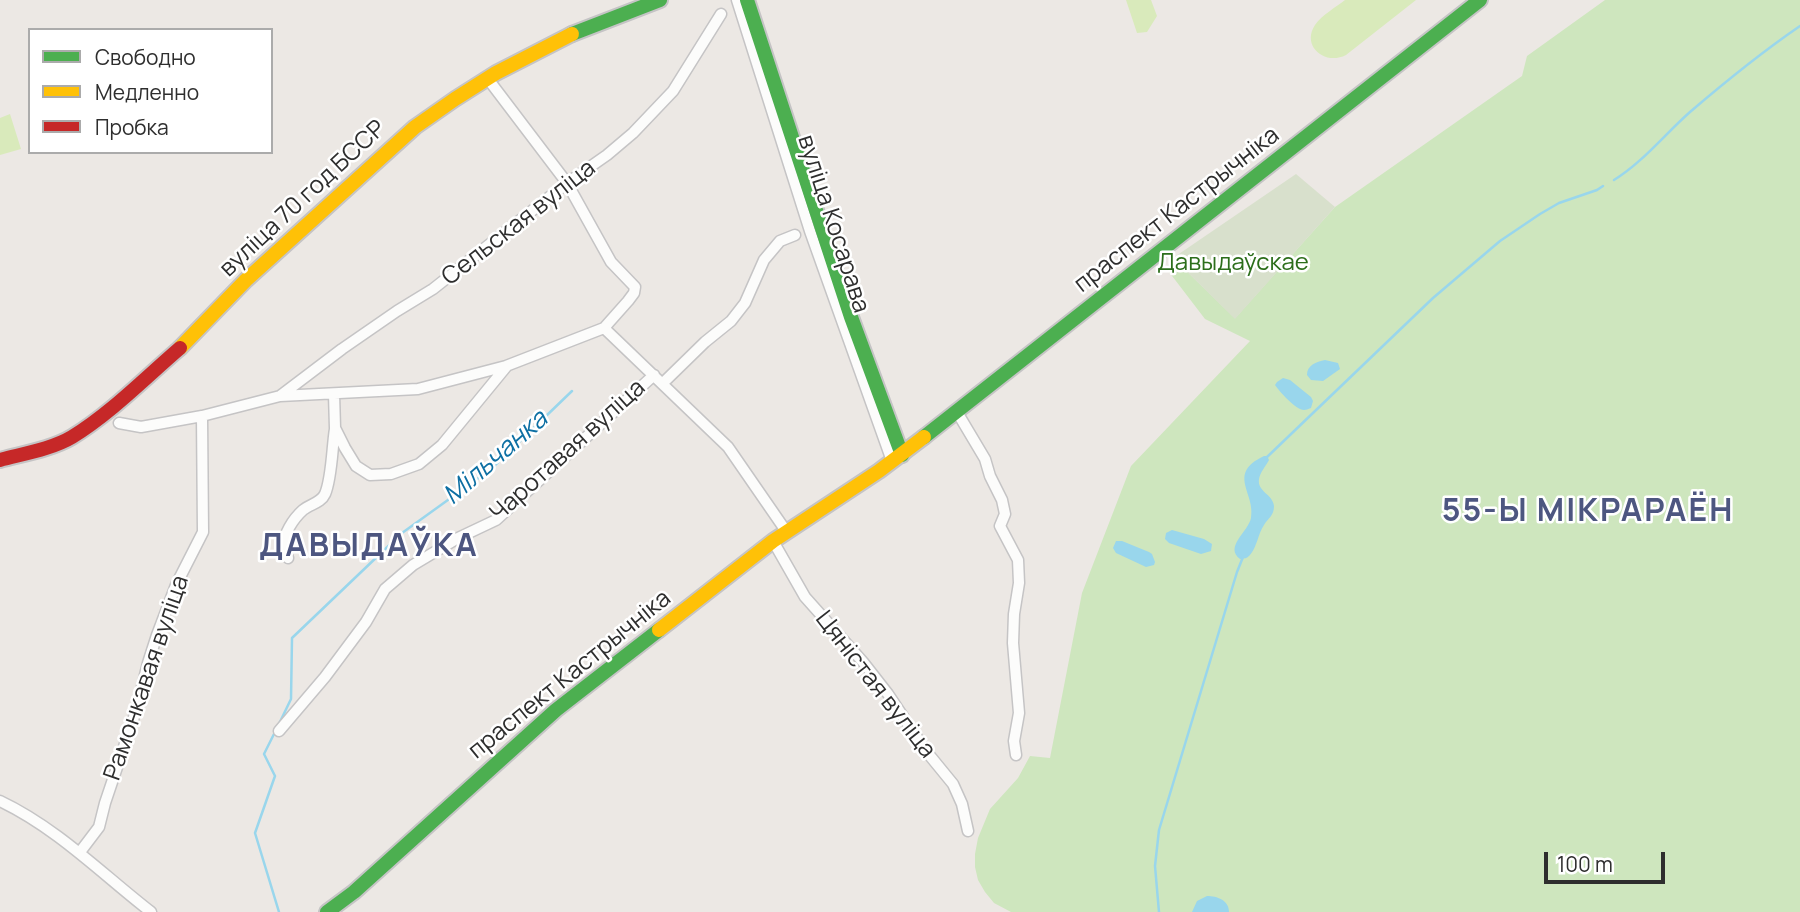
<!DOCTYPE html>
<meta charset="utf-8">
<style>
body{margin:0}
#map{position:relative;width:1800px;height:912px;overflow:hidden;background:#ece8e4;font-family:Manrope,sans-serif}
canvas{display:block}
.legend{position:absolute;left:28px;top:28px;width:245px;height:126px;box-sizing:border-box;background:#fff;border:2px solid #ababab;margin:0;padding:9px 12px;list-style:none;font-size:21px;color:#2e2e2e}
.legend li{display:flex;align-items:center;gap:14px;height:35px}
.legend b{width:35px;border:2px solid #ababab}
.scale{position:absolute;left:1544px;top:852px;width:121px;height:32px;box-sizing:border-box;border:4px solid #2e2e2e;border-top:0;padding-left:9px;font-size:21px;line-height:24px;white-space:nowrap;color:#2e2e2e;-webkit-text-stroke:5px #fff;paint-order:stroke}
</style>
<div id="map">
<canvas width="1800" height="912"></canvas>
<ul class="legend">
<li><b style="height:9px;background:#4caf50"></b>Свободно</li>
<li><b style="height:9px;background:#ffc107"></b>Медленно</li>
<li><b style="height:9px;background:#c62828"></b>Пробка</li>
</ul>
<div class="scale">100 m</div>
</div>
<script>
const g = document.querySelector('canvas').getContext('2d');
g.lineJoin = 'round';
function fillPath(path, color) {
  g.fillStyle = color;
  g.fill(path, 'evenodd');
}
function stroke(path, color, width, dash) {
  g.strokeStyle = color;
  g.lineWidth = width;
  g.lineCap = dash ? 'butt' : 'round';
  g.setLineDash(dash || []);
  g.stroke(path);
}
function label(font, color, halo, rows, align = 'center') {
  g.font = font + ' Manrope,sans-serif';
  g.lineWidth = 5;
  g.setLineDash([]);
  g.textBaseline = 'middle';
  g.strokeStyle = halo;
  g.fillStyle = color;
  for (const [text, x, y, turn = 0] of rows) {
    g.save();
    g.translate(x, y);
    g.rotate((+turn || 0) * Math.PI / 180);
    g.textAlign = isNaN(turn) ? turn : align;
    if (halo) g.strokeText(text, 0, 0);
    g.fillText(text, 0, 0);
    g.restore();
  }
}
const green = new Path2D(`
 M1605 0H1800V912H1011L994 903 985 892 978 880 975 867V854L978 838 990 809 1018 778 1030 756 1050 758 1082 593 1131 466 1250 341 1205 319 1166 268 1173 258 1235 318 1335 207 1522 76 1527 56Z`);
const cemetery = new Path2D(`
 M1296 174 1335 207 1235 319 1173 258Z`);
const pitch = new Path2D(`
 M1126 0H1151L1157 16 1147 32 1137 33Z
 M1345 0H1416L1346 55C1325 66 1301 46 1315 25 1322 15 1336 7 1345 0Z
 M10 114 21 149 0 155V118Z`);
const water = new Path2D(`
 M1325 360 1338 363 1340 369 1323 381 1311 380 1307 375C1307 365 1316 362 1325 360Z
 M1283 378 1290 380 1311 397 1313 401 1311 408C1308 409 1306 410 1304 410 1296 410 1279 391 1275 385L1277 382Z
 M1264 456H1267L1269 460C1266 466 1260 472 1259 479 1257 492 1273 494 1274 506 1274 516 1268 518 1264 525 1258 534 1257 547 1250 555 1246 559 1246 558 1240 559 1224 547 1248 532 1251 518 1256 493 1226 474 1264 456Z
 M1172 530 1204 539 1212 544 1211 551 1201 554 1169 543 1165 539 1166 533Z
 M1116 541H1122L1149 552 1152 554 1155 562 1154 565 1146 567 1116 553 1113 548Z
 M1207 896C1217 896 1229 900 1229 912H1192L1197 901Z`);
const stream = new Path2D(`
 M1614 180C1643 162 1664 135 1690 112 1725 82 1762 52 1800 26
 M1266 458 1433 298 1500 241 1540 214 1559 203 1597 190 1603 186
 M278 726 291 699 292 638 402 533 491 469 572 391
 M275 732 264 754 275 776 255 833 279 912
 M1159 912 1155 866 1159 830 1237 572 1243 557`);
const street = new Path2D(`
 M737 0 810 231 892 461
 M604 328 728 447 786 531
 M663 383 705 342 731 321 745 303 764 260 780 241 795 235
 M334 394 335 428 345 448 356 466 370 475 391 474 419 464 442 445 506 367
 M280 396 342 349 397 311 433 289 567 183 607 155 633 133 673 91 721 14
 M957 412 985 459 990 476 1002 500 1005 514 1000 526 1018 560 1019 583 1014 614 1013 643 1019 713 1014 741 1016 755
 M119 423 141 427 202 416 280 396 418 389 506 366 604 328 628 301 634 293 635 287 611 262 567 183 488 79
 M773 541 805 597 863 662 888 694 926 751 953 784 962 804 968 831
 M288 558C287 555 285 551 284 548 282 535 294 518 303 510 310 504 321 503 325 494 332 478 332 447 335 429
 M279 731 325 677 366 622 385 589 413 565 458 538 496 520 654 375
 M0 801C57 828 102 874 151 912
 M80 852 99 827 105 803 136 711 148 663 157 635 176 585 203 532 202 416`);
const fast = new Path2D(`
 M747 0 851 317 902 455
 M572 34 660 0
 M924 437 1480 0
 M327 912 354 892 556 710 659 630`);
const slow = new Path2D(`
 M180 348 246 280 415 127 455 99 496 73 572 34
 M659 630 773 541 879 471 924 437`);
const jam = new Path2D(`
 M0 460C22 454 52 449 72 437 111 413 145 378 180 348`);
const streetNames = [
 ["вуліца 70 год БССР",303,199,-43],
 ["праспект Кастрычніка",1177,210,-38],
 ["Сельская вуліца",519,223,-38],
 ["вуліца Косарава",833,224,72],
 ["Чаротавая вуліца",568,451,-42],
 ["праспект Кастрычніка",570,675,-39],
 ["Рамонкавая вуліца",147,678,-71],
 ["Цяністая вуліца",875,685,52]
];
const parkNames = [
 ["Давыдаўскае",1233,263]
];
const waterNames = [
 ["Мільчанка",496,458,-41]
];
const districtNames = [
 ["55-Ы МІКРАРАЁН",1588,512],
 ["ДАВЫДАЎКА",369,547]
];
fillPath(green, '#cee6be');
fillPath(cemetery, '#d8e0cc');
fillPath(pitch, '#d9eabb');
fillPath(water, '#99d6ec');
stroke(stream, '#99d6ec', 2.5);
stroke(street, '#c5c4c5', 13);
stroke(fast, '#c5c4c5', 18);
stroke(slow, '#c5c4c5', 18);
stroke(jam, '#c5c4c5', 18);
stroke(street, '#fcfcfb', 10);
stroke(fast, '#4caf50', 14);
stroke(slow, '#ffc107', 14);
stroke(jam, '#c62828', 14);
label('24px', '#2e2e2e', '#fff', streetNames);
label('24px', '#2c6e1b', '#fff', parkNames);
label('italic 26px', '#0d6fa3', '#fff', waterNames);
g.letterSpacing = '2px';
label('bold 32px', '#4d5680', '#fff', districtNames);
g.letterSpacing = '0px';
</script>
